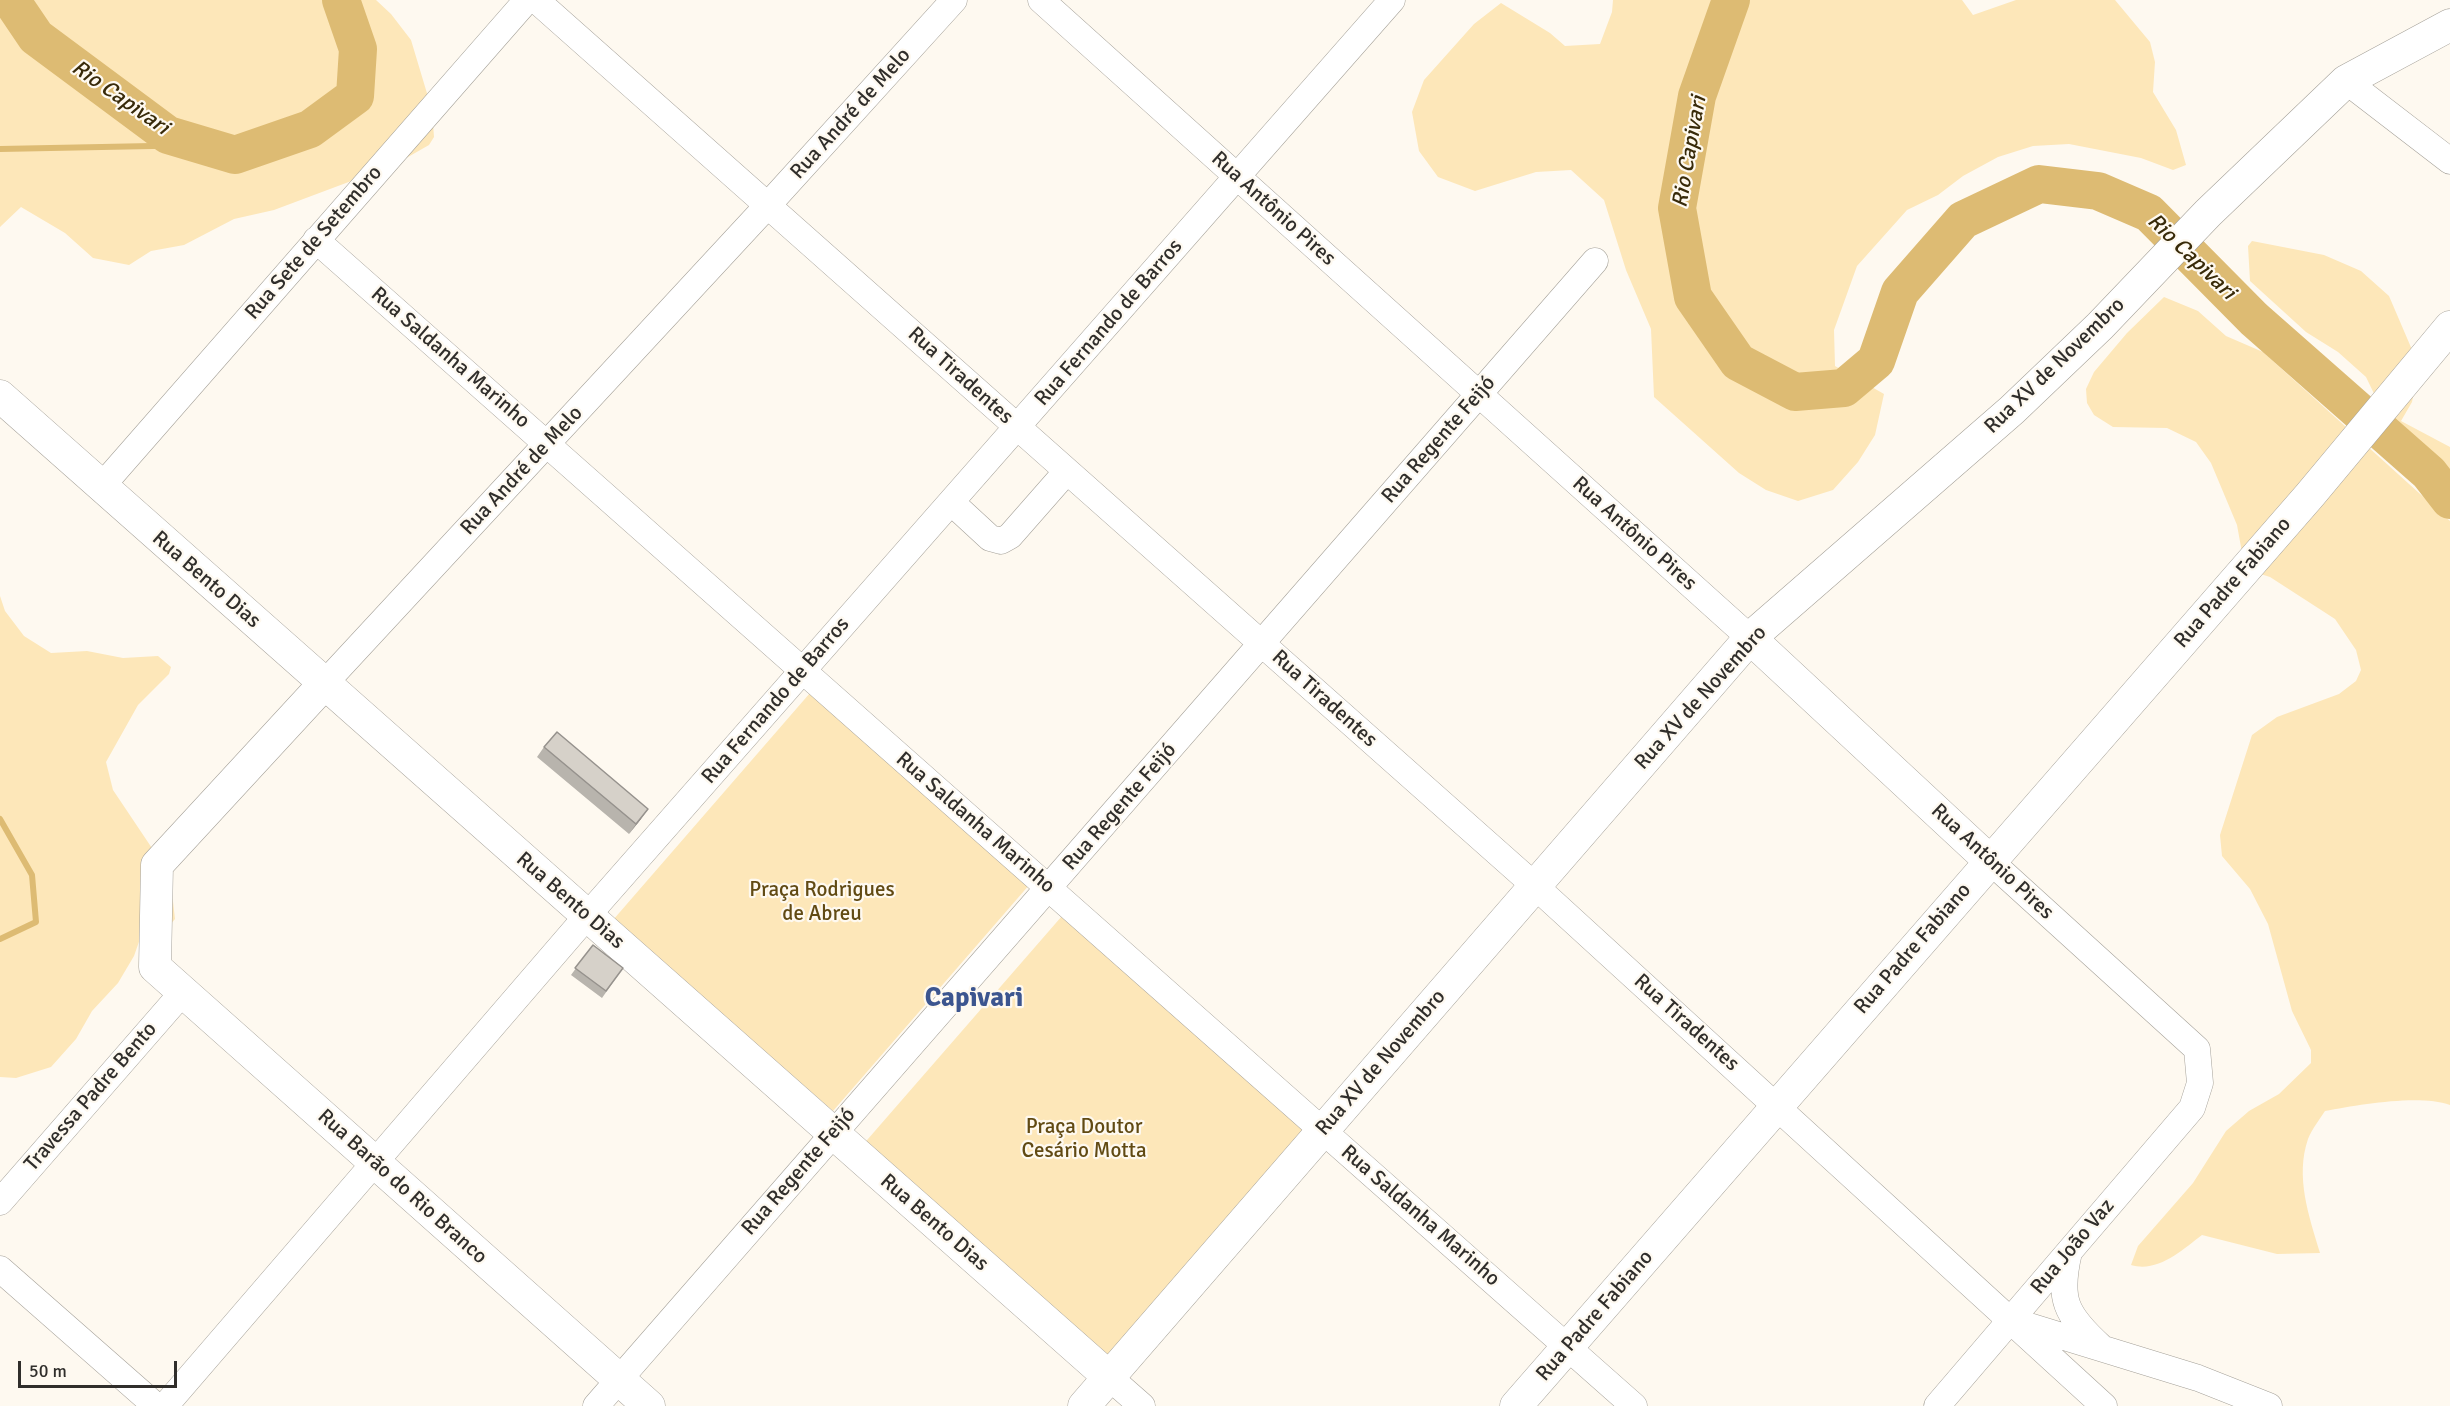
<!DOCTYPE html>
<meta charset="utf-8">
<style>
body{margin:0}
#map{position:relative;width:2450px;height:1406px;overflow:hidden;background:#fef9f0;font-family:Signika,sans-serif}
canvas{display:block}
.scale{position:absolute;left:18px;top:1361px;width:159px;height:27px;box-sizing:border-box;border:3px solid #302e2b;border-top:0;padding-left:8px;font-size:18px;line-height:21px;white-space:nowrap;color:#302e2b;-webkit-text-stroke:4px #fef9f0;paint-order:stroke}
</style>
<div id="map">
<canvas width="2450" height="1406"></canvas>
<div class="scale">50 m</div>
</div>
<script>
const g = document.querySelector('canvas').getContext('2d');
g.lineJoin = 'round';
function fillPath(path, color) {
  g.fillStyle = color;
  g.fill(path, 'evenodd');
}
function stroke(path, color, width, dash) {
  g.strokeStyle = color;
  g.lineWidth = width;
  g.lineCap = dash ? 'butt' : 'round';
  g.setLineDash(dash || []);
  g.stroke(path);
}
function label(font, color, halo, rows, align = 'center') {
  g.font = font + ' Signika,sans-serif';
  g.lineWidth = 4.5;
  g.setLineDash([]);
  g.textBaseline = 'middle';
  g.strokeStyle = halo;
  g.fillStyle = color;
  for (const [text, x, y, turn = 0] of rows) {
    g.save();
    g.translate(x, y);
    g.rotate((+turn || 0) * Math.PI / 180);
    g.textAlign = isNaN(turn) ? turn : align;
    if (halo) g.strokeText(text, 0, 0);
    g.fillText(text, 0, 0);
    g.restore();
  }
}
const green = new Path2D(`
 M0 0H376L391 14 411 40 432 110 434 137 429 145 394 165 274 210 234 219 184 245 151 251 129 265 93 258 65 233 21 207 0 227Z
 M1613 0H1962L1973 15 2016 0H2115L2150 42 2155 62 2153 92 2176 130 2186 165 2173 170 2141 158 2069 144 2033 146 1998 157 1963 176 1938 195 1907 210 1857 266 1834 330 1835 366 1884 394 1875 435 1858 462 1833 490 1798 501 1766 490 1739 473 1654 397 1651 329 1626 270 1604 200 1571 170 1536 172 1475 191 1438 177 1419 151 1412 112 1424 80 1474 24 1501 3 1550 33 1565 46 1600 44 1612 12Z
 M2252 241 2324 255 2361 271 2389 296 2419 366 2412 402 2401 421 2450 447V473L2424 464 2396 439 2366 377 2338 352 2306 332 2250 281 2248 246Z
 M2164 297 2198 311 2226 336 2263 352 2450 521V1105C2418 1094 2359 1105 2325 1111 2320 1119 2312 1129 2308 1139 2295 1177 2309 1216 2320 1253L2277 1254 2202 1235C2182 1250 2158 1273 2131 1265L2138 1246 2193 1183 2226 1131 2249 1111 2279 1094 2311 1063V1050L2292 1011 2268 924 2250 889 2222 856 2220 835 2252 735 2277 717 2339 694 2356 681 2361 670 2356 650 2335 619 2270 577 2245 569 2237 525 2211 463 2196 442 2167 428 2113 427 2094 415 2087 403 2086 389 2094 372 2127 333Z
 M0 596 5 611 24 636 51 653 87 651 123 658 158 656 171 667 169 674 138 705 106 762 113 790 170 875 175 919 163 933 141 936 134 956 118 983 92 1011 76 1039 51 1067 16 1078 0 1077Z
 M810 693 1030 884 833 1111 613 920Z
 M1062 916 1305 1128 1104 1359 861 1147Z`);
const stream = new Path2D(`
 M0 149 203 145
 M0 819 32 875 36 922 0 939`);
const river = new Path2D(`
 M11 0 36 37 168 135 235 155 310 129 355 96 358 49 341 0
 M1731 0 1697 96 1677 208 1693 297 1738 362 1795 392 1844 388 1876 361 1900 292 1963 220 2039 184 2098 191 2149 213 2254 319 2429 473 2450 500`);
const minor = new Path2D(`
 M536 0 1535 886 2104 1406
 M1041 0 1750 638
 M2346 81 2450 161
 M316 240 1634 1406
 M101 487 527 0
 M951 502 990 538 1001 541 1010 536 1067 471
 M324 684 768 205 954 0
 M0 1202 183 992
 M2069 1252C2058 1299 2065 1314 2100 1346
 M0 1269 156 1406
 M2019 1323 2198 1378 2269 1406
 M1109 1377 1142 1406
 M165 1406 587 916 1392 0
 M596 1406 1595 261
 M1937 1406 2192 1108 2200 1083 2197 1049 1990 861`);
const major = new Path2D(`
 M0 396 1109 1377
 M1750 638 1990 861
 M324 684 157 865 155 967 649 1406
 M1084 1406 1750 638 2012 410 2100 326 2208 213 2346 81 2450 25
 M1516 1406 2310 495 2450 327`);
const wall = new Path2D(`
 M544 747 641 819 629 834 537 757Z
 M593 945 623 968 602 998 571 975Z`);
const shadedWall = new Path2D(`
 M648 809 641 819 629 834 636 824Z`);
const building = new Path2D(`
 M557 732 648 809 636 824 544 747Z
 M593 945 623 968 606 991 575 968Z`);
const streetNames = [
 ["Rua André de Melo",851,114,-48],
 ["Rua Antônio Pires",1273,209,42],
 ["Rua Sete de Setembro",314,243,-49],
 ["Rua Fernando de Barros",1109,323,-49],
 ["Rua Saldanha Marinho",450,358,41],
 ["Rua XV de Novembro",2055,366,-44],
 ["Rua Tiradentes",960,376,42],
 ["Rua Regente Feijó",1439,440,-49],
 ["Rua André de Melo",522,471,-47],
 ["Rua Antônio Pires",1634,534,42],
 ["Rua Bento Dias",206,580,41],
 ["Rua Padre Fabiano",2233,583,-49],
 ["Rua XV de Novembro",1701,698,-48],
 ["Rua Tiradentes",1324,699,42],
 ["Rua Fernando de Barros",776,701,-49],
 ["Rua Regente Feijó",1120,807,-49],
 ["Rua Saldanha Marinho",975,823,41],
 ["Rua Antônio Pires",1992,862,43],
 ["Rua Bento Dias",570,901,41],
 ["Rua Padre Fabiano",1913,949,-49],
 ["Rua Tiradentes",1686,1023,42],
 ["Rua XV de Novembro",1381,1063,-49],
 ["Travessa Padre Bento",91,1097,-49],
 ["Rua Regente Feijó",799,1172,-49],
 ["Rua Barão do Rio Branco",402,1187,42],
 ["Rua Saldanha Marinho",1420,1216,41],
 ["Rua Bento Dias",934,1223,41],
 ["Rua João Vaz",2073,1247,-50],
 ["Rua Padre Fabiano",1595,1316,-49]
];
const parkNames = [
 ["Praça Rodrigues",822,890],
 ["de Abreu",822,914],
 ["Praça Doutor",1084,1127],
 ["Cesário Motta",1084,1151]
];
const waterNames = [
 ["Rio Capivari",120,98,35],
 ["Rio Capivari",1690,152,-80],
 ["Rio Capivari",2191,257,44]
];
const districtNames = [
 ["Capivari",974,999]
];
fillPath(green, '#fde7b9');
stroke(stream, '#ddbb73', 6);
stroke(river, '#ddbb73', 38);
stroke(minor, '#a5a199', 27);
stroke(major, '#a5a199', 33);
stroke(minor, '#fff', 26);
stroke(major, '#fff', 32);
fillPath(wall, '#b8b4ad');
fillPath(shadedWall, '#96928d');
fillPath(building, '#d6d1c9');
stroke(building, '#96928d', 1.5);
label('21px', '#302e2b', '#fef9f0', streetNames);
label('21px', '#614a13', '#fef9f0', parkNames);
label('italic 22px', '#382a09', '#fef9f0', waterNames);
label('bold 27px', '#3c558f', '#fef9f0', districtNames);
</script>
